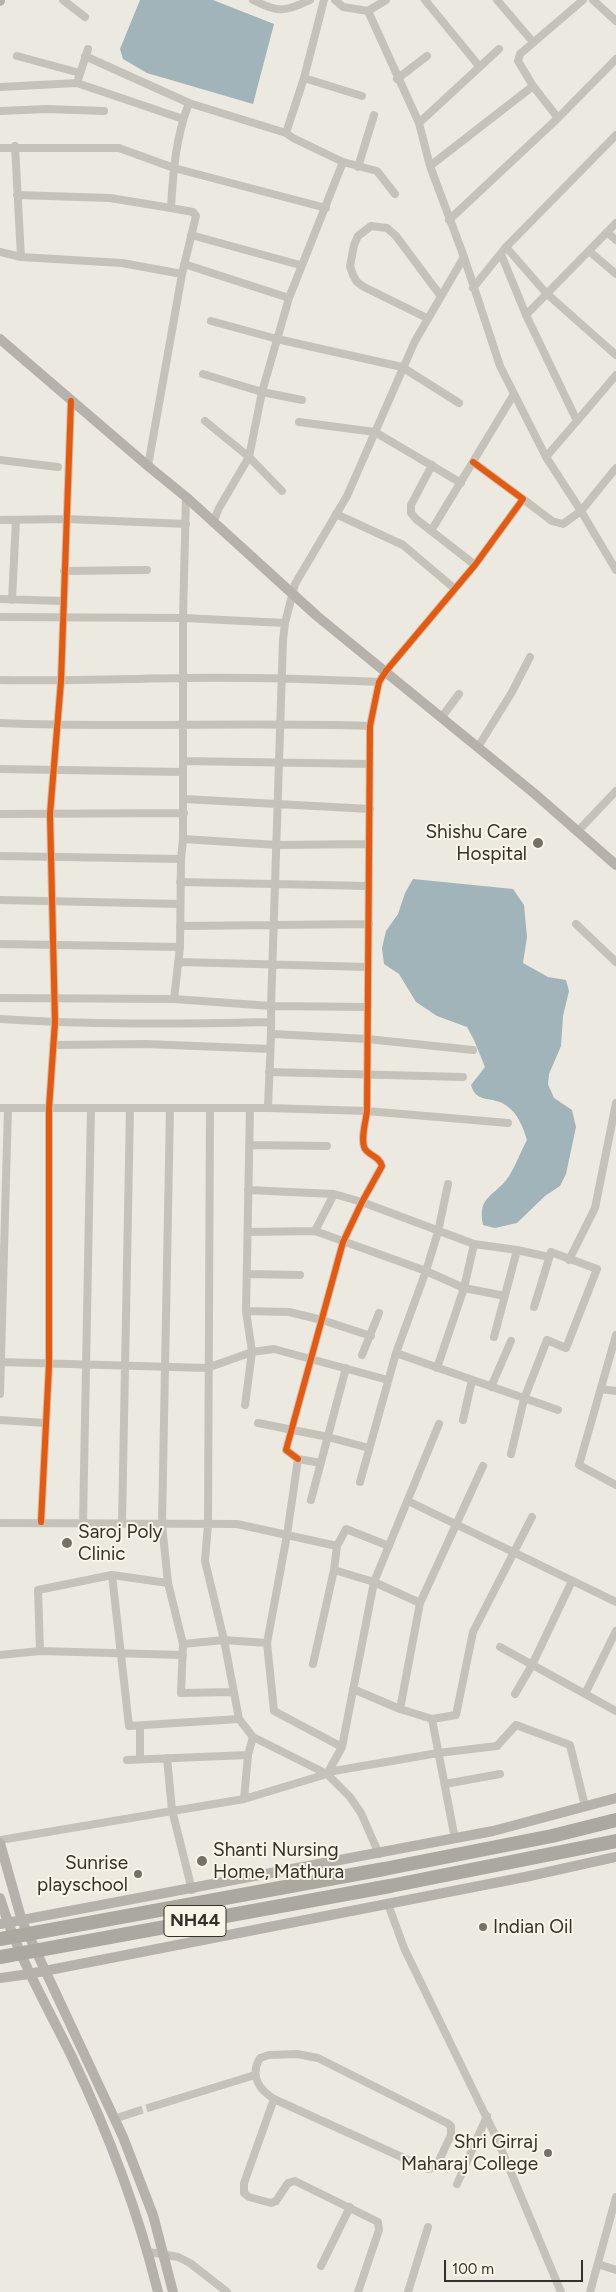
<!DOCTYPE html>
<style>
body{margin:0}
#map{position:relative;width:616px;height:2292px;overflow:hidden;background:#ece9e1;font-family:Figtree,sans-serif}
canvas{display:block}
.scale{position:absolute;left:444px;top:2260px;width:139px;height:22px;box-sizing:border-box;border:2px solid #353029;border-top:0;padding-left:6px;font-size:15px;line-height:18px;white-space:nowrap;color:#353029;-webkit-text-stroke:4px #f8f5e9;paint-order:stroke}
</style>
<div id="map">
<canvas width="616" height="2292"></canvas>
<div class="scale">100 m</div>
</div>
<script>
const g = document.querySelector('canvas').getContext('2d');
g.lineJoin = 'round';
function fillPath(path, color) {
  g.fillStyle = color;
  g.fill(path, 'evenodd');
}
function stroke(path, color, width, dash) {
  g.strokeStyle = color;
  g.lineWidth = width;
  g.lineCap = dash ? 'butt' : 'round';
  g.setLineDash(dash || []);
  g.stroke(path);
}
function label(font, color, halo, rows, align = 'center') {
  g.font = font + ' Figtree,sans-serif';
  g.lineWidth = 4;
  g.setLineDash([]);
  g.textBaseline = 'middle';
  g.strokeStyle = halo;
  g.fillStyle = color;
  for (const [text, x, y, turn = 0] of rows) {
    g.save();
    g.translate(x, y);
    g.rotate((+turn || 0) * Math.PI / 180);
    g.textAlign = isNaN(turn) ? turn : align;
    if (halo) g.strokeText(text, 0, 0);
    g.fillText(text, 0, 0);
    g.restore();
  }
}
const water = new Path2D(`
 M140 0H213L274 24 253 104 147 73 123 59 120 49Z
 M413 879 513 889 524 905 527 937 523 963 548 977 566 980 569 991 563 1016 561 1046 549 1074 548 1084 554 1098 572 1110 576 1127 566 1174 560 1186 545 1196 517 1223 495 1228 483 1225C477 1195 495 1197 509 1176 516 1165 521 1151 527 1140 523 1127 518 1114 507 1106 493 1095 477 1105 471 1085L485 1067 474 1040 467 1027 437 1016 416 1002 399 974 384 964 382 948 386 931 398 914 405 893Z`);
const streetTunnel = new Path2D(`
 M135 2112 151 2107`);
const street = new Path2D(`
 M63 0 85 17
 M253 0C278 13 285 12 310 0
 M335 0 343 7 368 11 386 0
 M425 0 479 66
 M497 0 533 42
 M593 0 616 21
 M368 11 419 123 430 166 464 257 500 366 546 457 581 511 616 570
 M17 56 80 73
 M85 56 189 103 286 133 293 138 343 162 377 171 395 194
 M304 78 362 96
 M397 79 427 56
 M77 83 183 119
 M0 87 77 83 88 49
 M0 111 47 109 104 111
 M558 118 533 86 518 61 520 54 583 0
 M419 123 499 49
 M286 133 304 78 324 0
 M15 146 21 257
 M0 148H119L174 168 326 208
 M430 166 533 86
 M358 167 374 115
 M17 195 110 198 171 208 193 212 196 216 182 274 148 466
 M171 208C173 172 176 136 189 103
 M449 220 558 118 616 59
 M607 232 616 240
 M191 235 300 265
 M506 247 546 293 616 355
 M589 251 616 274
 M0 252 21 257 122 263 182 274
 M501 254 526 315 577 421 546 457
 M184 264 289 298
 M473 288 506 247 616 135
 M526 315 616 223
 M427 318 364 287 357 282 353 275 350 266 354 245 358 236 371 226 387 228 396 236 440 295
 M211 321 277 339 402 367 459 403
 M203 374 262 392 302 400
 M205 421 249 457 282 491
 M577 421 616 375
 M299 422 375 432 461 483
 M0 460 58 467
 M432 465 411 505V513L416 519 475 565
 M523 499 552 521 563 524 581 511 616 468
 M336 514 403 545 455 589
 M0 520 67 519 186 524
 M213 523 219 508 249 457 262 392 289 298 343 162
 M431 531 514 394
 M64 571 147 570
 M0 599 63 601
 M12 600 16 520
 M0 617 183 618 285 623
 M0 680C61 681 121 679 182 678 248 677 314 679 379 682
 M441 718 459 694
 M0 723C123 728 247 722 370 726
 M478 747 512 692 530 657
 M183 761 370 764
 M0 769 183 772
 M184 799 370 809
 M0 814 184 813
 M577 832 616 791
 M183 839 277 845 369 844
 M0 856 181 859
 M180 882 369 886
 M0 900 180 904
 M576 924 616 962
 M180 926 369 924
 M0 944 180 947
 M179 962 368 967
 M0 998 174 999 271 1006 368 1007
 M174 999 180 947 181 859 183 839V618L186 497
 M0 1019C91 1025 181 1024 271 1022
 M273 1034 367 1039 473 1050
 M53 1045 146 1044 270 1049
 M269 1072 463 1077
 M0 1108H268L367 1111 508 1123
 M170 1108 162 1525 168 1583 183 1644 181 1693 233 1692
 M210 1108 208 1524 205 1561 224 1640 239 1719 253 1737 327 1774 350 1797 361 1813 379 1854
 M268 1108C269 1074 272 1040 271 1006L283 640 285 623 295 584 347 496 415 341 464 257
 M249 1145 327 1146
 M248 1190 334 1194 362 1202 474 1244
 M315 1231 334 1194
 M248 1232 315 1231 426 1271 464 1288 505 1296
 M517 1250 549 1257
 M569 1260 595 1208 616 1103
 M247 1274 300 1275
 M246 1311 289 1312 322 1320 371 1336
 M616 1335 579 1465 616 1485
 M396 1353 558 1410
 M362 1355 379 1313
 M0 1362 207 1368 252 1352 274 1349 388 1380
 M437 1368 464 1288 474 1244 517 1250 494 1337
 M491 1387 511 1341
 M601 1389 616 1391
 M0 1394 8 1108
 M245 1405 252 1352 246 1311 250 1108
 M0 1420 46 1423
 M463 1420 472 1380
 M258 1423 328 1437 369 1448
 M511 1454 524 1399 547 1340 566 1348 597 1269 551 1252 534 1307
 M298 1459 286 1450 343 1242 362 1202 382 1166C380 1157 370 1156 365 1149 360 1140 366 1121 367 1111L370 726 379 682 386 671 475 565 523 499 473 462
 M321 1463 298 1459 287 1535 267 1643 274 1711 342 1747
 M483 1466 420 1603 400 1709 432 1719 456 1715 473 1632 532 1517
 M360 1482 396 1353 426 1271 438 1232 448 1184
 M311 1500 346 1368
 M408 1501 616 1602
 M41 1522 49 1365V1108L55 1022 50 814 61 681 71 401
 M0 1523 237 1524 337 1546
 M83 1523 91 1108
 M122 1524 130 1108
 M389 1546 346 1529 337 1546 334 1570 374 1582 420 1603
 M168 1583 112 1575 129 1726 239 1719
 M183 1644 224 1640 267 1643
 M500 1647 616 1711
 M40 1651 38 1590 112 1575
 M0 1655 40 1651 183 1655
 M313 1664 334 1570
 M353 1689 400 1709
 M515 1694 532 1665 572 1581
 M585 1694 616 1631
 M432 1719 455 1839
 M140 1726V1759
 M167 1758 172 1810 192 1890
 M127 1760 248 1755
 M328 1772 438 1753 497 1746 516 1725 570 1745 585 1806
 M445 1784 500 1774
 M244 1799 248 1755 253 1737
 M0 1840 244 1799 327 1774 342 1747 374 1582 439 1424
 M388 1904 404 1948 497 2139 561 2292
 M297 2054 318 2058 447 2123 451 2126V2135L436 2167 428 2169 274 2099C260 2090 249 2076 260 2058L269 2055Z
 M274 2099 244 2183V2193L249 2197 271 2203 276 2201 288 2183 295 2181 378 2222 379 2230 358 2292
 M151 2107 255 2075
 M114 2119 135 2112
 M457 2184 487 2116
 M149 2252 178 2257 190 2263 227 2292
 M598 2264 616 2270
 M321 2266 350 2207
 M408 2292 428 2227
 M590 2292 616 2197`);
const secondary = new Path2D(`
 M0 1V0
 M0 339 148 466 186 497 317 616 535 794 616 865
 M0 1843 22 1921 123 2137 153 2215 173 2292
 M0 1898C17 1955 46 2004 72 2057 108 2132 138 2211 158 2292
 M0 1924 493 1831 616 1798
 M0 1978 29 1974 525 1877 616 1857`);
const highway = new Path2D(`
 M384 1869 552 1836 616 1820
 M390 1886 616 1841`);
const highwayBridge = new Path2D(`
 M0 1939 384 1869
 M0 1957 390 1886`);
const cycleway = new Path2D(`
 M298 1459 286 1450 343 1242 362 1202 382 1166C380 1157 370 1156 365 1149 360 1140 366 1121 367 1111L370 726 379 682 386 671 475 565 523 499 473 462
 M41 1522 49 1365V1108L55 1022 50 814 61 681 71 401`);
const markers = [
 [538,843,6,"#757169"],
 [67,1543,6,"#757169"],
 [202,1861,6,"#757169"],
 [138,1874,5,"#757169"],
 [483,1927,5,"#757169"],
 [548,2153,5,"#757169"]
];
const shields = [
 [195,1921,62]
];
const shieldNames = [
 ["NH44",195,1921]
];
const poiNames = [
 ["Shishu Care",527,832],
 ["Hospital",527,854],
 ["Saroj Poly",78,1532,"left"],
 ["Clinic",78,1554,"left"],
 ["Shanti Nursing",213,1850,"left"],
 ["Home, Mathura",213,1872,"left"],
 ["Sunrise",128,1863],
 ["playschool",128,1885],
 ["Indian Oil",493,1927,"left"],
 ["Shri Girraj",538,2142],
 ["Maharaj College",538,2164]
];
fillPath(water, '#a0b4ba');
stroke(streetTunnel, '#c7c4bc', 8, [8, 4]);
stroke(street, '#c5c2ba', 8);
stroke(secondary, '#b6b2ab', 10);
stroke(highway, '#aba8a0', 14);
stroke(highwayBridge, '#aba8a0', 14);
stroke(cycleway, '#e8590c', 6);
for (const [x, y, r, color] of markers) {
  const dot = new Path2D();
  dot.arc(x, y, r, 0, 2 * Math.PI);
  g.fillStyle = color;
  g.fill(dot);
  stroke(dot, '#f8f5e9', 2);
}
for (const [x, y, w] of shields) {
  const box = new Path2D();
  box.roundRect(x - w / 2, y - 15.5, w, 31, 4);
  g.fillStyle = '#f8f5e9';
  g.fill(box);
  stroke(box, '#353029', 1);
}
label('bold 18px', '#353029', null, shieldNames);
label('19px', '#353029', '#f8f5e9', poiNames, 'right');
</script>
